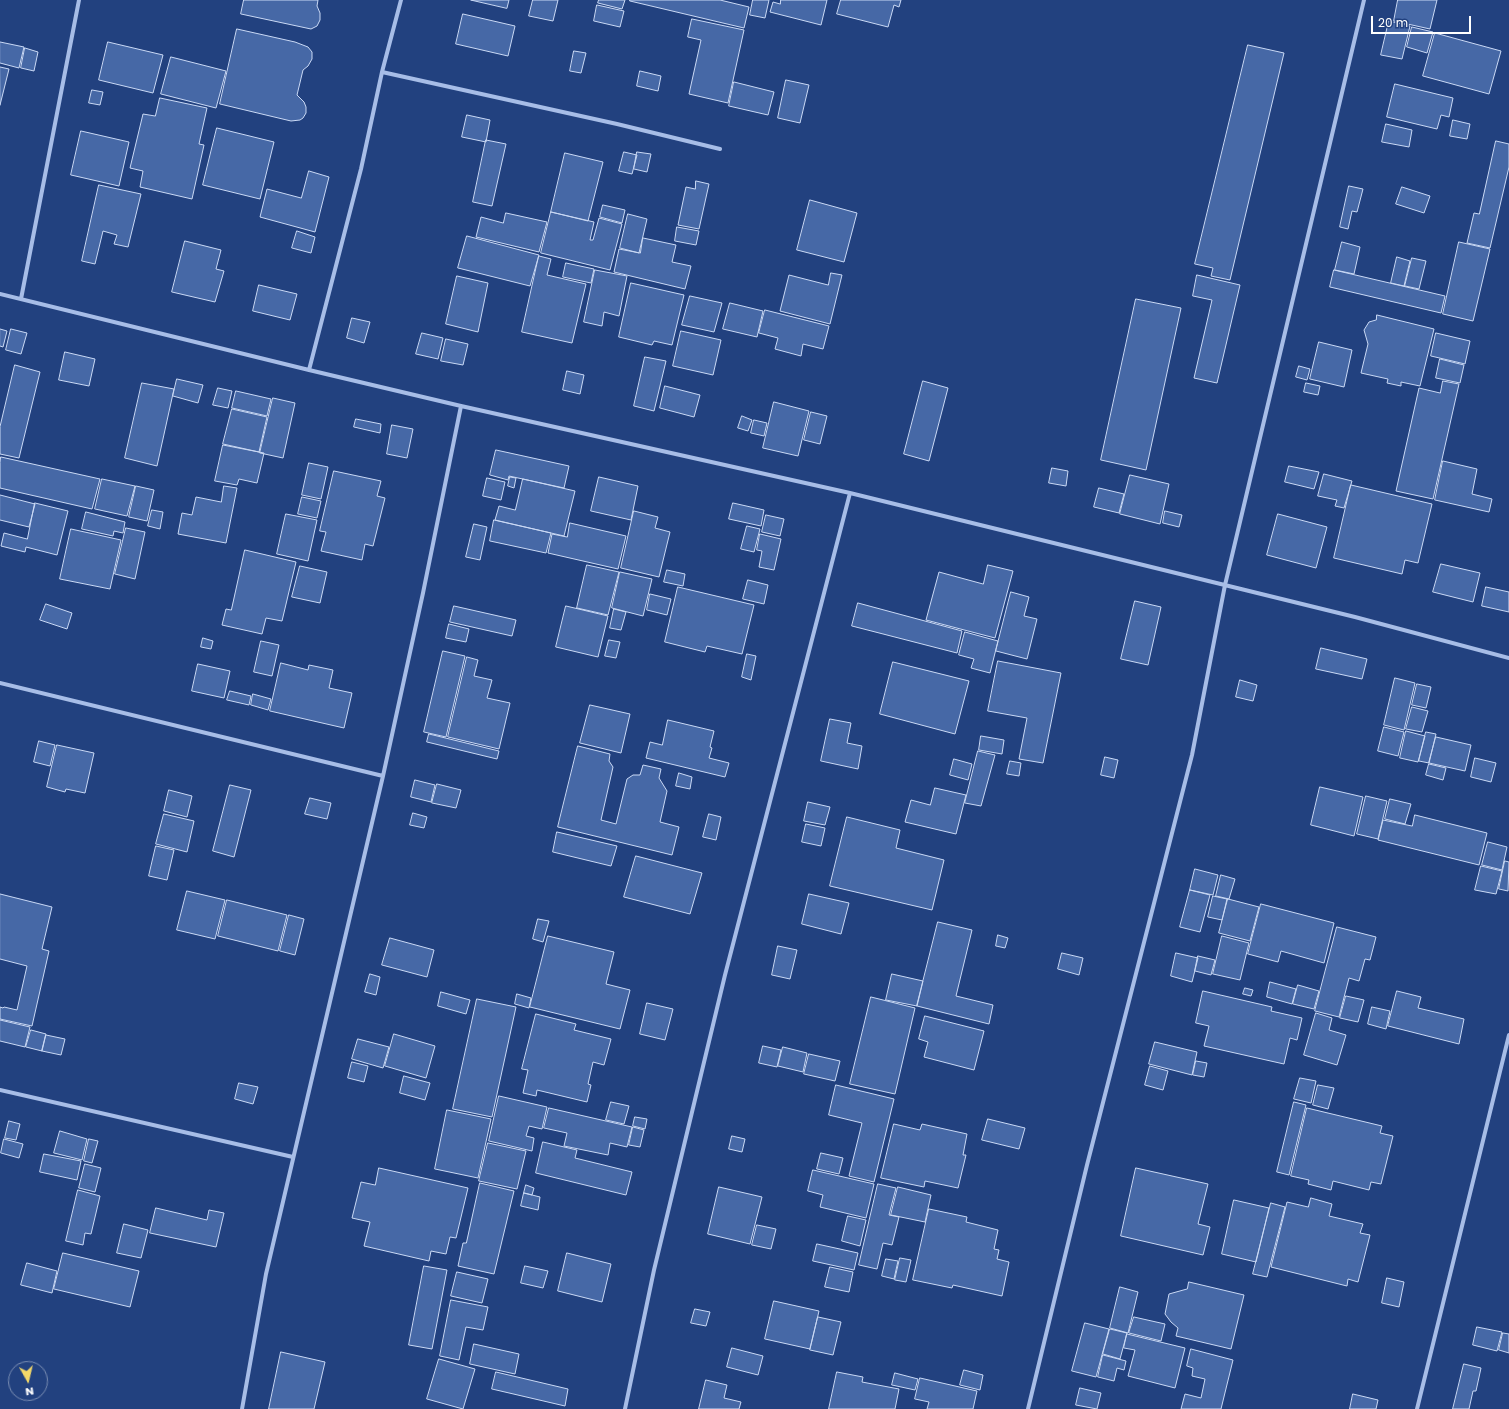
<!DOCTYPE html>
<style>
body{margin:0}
#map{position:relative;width:1509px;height:1409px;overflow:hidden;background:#22417f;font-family:Poppins,sans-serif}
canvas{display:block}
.north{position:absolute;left:8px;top:1361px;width:40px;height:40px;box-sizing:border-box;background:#22417f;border:1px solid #7a8db2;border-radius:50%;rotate:172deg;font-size:11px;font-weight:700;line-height:16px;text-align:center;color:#fff}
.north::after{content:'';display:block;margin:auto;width:14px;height:18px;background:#f3d869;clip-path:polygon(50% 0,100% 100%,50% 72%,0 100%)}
.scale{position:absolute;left:1371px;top:16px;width:100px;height:18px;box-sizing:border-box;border:2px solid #fff;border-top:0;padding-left:5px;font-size:12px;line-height:14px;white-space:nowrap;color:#fff;-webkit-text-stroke:3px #22417f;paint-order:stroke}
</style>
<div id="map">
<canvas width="1509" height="1409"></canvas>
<div class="north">N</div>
<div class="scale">20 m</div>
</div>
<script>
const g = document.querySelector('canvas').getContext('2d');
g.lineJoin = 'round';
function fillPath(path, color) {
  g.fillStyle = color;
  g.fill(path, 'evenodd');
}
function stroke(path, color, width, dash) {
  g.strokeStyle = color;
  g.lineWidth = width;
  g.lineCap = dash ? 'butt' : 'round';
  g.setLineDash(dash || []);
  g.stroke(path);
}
const building = new Path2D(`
 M244 0H318L317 6 320 13V20L317 26 311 29 241 14Z
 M471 0H509L507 8Z
 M533 0H558L553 21 529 16Z
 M599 0H625L622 9 598 3Z
 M630 0H720L749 7 744 28 630 1Z
 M753 0H769L765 18 750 15Z
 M781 0H827L821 25 770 12 773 2 780 4Z
 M841 0H901L899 7 894 5 888 27 837 14Z
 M1398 0H1437L1430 29 1394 21Z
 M597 5 624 11 620 27 594 21Z
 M463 14 515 26 508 56 456 44Z
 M692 19 744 30 728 103 689 94 701 40 688 37Z
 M1389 21 1410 26 1402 59 1381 55Z
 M1412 27 1433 32 1427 53 1407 47Z
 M237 29 295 42 308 47 312 52V59L308 66 303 70 297 95 304 102 306 107V113L303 118 300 120 291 121 220 104Z
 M1435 33 1501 51 1489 94 1423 76Z
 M0 42 24 47 19 68 0 63Z
 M108 42 163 55 153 93 99 80Z
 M1248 45 1284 53 1230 280 1211 276 1213 268 1195 264Z
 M25 48 38 52 34 71 21 68Z
 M574 51 586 53 581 73 570 71Z
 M171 57 226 71 216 108 161 94Z
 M0 67 9 69 0 105Z
 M640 71 661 76 658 91 637 86Z
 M786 80 809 85 800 123 778 118Z
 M734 82 774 92 768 115 729 106Z
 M1395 84 1453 98 1449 117 1441 115 1437 129 1387 117Z
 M92 90 103 92 100 105 89 103Z
 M160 98 207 108 199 144 204 145 192 199 140 187 143 171 130 168 143 114 155 116Z
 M467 115 490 120 486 142 462 137Z
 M1453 120 1470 124 1467 139 1450 136Z
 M1386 124 1412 130 1409 147 1382 142Z
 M217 128 274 142 260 199 203 185Z
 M81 131 129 142 119 186 71 175Z
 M486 140 506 144 492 206 473 202Z
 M1496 141 1509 144V167L1490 248 1467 243 1474 213 1479 214Z
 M624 152 637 155 632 174 619 171Z
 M637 152 651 154 647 172 634 169Z
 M565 153 603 162 588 221 551 212Z
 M309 171 329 177 315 232 260 217 267 189 301 198Z
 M696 181 709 184 699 229 678 225 686 187 695 189Z
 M99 185 141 194 128 247 114 244 117 235 103 231 95 264 82 261Z
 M1349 186 1363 189 1357 212 1352 211 1348 229 1340 227Z
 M1402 187 1430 196 1424 213 1396 204Z
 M810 200 857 213 844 262 797 250Z
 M603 205 625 210 622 223 600 217Z
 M551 212 594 222 590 240H593L599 218 622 224 610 270 541 253Z
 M506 213 547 222 539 252 476 237 481 217 503 223Z
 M628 214 647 219 639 253 620 248Z
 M677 227 699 231 696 245 675 241Z
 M297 231 315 237 311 253 292 248Z
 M467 236 539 255 530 286 458 268Z
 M643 238 676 245 672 262 691 266 685 289 614 272 619 249 640 253Z
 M185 241 221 250 216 269 224 271 215 302 172 292Z
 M1342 242 1360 247 1354 274 1335 270Z
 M1459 242 1490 249 1473 321 1443 314Z
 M539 256 551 259 547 275 586 284 572 343 522 332Z
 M1397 257 1410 261 1404 286 1391 283Z
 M1412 258 1426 261 1419 289 1405 286Z
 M566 263 594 269 591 283 563 277Z
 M595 270 627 276 619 316 604 312 602 326 584 322Z
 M1334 270 1445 296 1441 313 1330 287Z
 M831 273 842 275 830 324 780 311 789 275 828 285Z
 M1197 275 1240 285 1217 383 1194 378 1212 300 1193 296Z
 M457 276 488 283 478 332 446 324Z
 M631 283 684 295 672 345 654 341 652 345 619 337Z
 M259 285 297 294 290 320 253 311Z
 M690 296 722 303 714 332 682 325Z
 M1136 299 1181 308 1146 470 1101 460Z
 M730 303 763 311 757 337 723 329Z
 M765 310 829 326 823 349 803 344 801 356 775 349 778 338 759 333Z
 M1377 315 1434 329 1420 386 1401 382V386L1387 383 1388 379 1361 373 1368 344 1364 330 1369 322 1376 320Z
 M352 318 370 322 364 343 347 338Z
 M0 329 7 331 3 347 0 346Z
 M11 329 27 333 21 354 6 350Z
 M681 331 721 340 713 375 673 366Z
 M422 333 443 338 438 359 416 354Z
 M1436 333 1470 341 1465 364 1431 356Z
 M446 339 468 344 463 365 441 361Z
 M1319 342 1352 350 1344 387 1310 379Z
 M65 352 95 359 89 386 59 380Z
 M645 357 666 361 654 411 634 406Z
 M1440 359 1464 365 1460 383 1436 378Z
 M15 365 40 372 19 458 0 454V427Z
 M1299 366 1310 369 1307 380 1296 377Z
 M567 371 584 375 580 394 563 390Z
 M177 379 203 385 198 403 173 396Z
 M923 381 948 388 929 461 904 454Z
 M1443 381 1459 384 1433 499 1396 491 1419 388 1440 393Z
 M142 383 174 389 157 466 125 458Z
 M1306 383 1320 386 1318 395 1304 392Z
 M665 386 700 395 694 417 660 408Z
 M218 388 232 391 228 408 213 405Z
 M236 391 271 399 267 416 232 408Z
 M273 398 295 403 283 458 260 453Z
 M774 402 809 411 798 456 763 448Z
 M232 409 267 417 259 452 223 444Z
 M811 412 827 416 820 444 804 440Z
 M742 416 752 420 748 431 738 428Z
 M356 419 381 424 380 433 354 427Z
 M754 420 767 423 764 436 751 433Z
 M392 425 413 429 407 458 387 454Z
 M223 445 264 453 257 483 239 479 237 485 215 481Z
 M496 450 569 466 564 488 509 476 508 480 490 475Z
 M1 457 100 479 92 509 0 488V463Z
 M1443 461 1477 469 1472 494 1492 499 1489 512 1435 500Z
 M309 463 328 467 321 499 302 495Z
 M1289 466 1319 472 1314 489 1285 482Z
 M1052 468 1068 471 1066 486 1049 483Z
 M334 471 381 481 377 496 385 498 373 546 365 544 362 560 321 551 326 532 320 531Z
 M1324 474 1352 481 1344 508 1335 506 1337 500 1318 496Z
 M1130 475 1169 484 1160 524 1120 514Z
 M510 477 516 478 514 488 508 486Z
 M599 477 638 486 631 520 591 511Z
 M487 478 505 482 501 500 483 496Z
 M102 479 135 486 127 516 95 509Z
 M523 479 575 491 564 536 495 520 499 506 515 510Z
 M1351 485 1432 504 1418 563 1405 560 1402 574 1334 558Z
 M136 486 154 490 147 521 129 517Z
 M224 486 237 488 226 543 178 534 182 513 192 515 196 497 221 502Z
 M1099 488 1124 494 1119 513 1094 507Z
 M0 495 35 504 29 527 0 520Z
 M302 497 321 501 317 518 298 514Z
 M35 503 68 511 57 555 26 547 25 552 1 546 4 533 27 539Z
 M733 503 764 510 761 526 729 519Z
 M152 510 163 512 160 529 148 526Z
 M634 511 658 517 655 528 670 532 659 577 621 568Z
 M1165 511 1182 515 1179 527 1163 523Z
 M86 512 125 522 123 533 114 531 113 536 82 529Z
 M286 514 317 520 308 561 277 554Z
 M1278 514 1327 527 1316 568 1267 555Z
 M766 515 784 519 780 536 762 532Z
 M494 520 551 533 546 553 490 541Z
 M570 523 626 536 618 569 548 553 552 534 567 537Z
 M474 524 487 527 480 560 466 557Z
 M747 526 760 529 754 552 741 549Z
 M126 528 145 532 135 579 115 574Z
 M71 529 121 540 110 589 60 579Z
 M760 534 781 539 774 570 759 567 762 551 757 550Z
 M245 550 296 562 282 621 266 618 262 634 222 625 226 609 231 610Z
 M1441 564 1480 573 1473 602 1433 592Z
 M587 565 619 572 608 615 577 608Z
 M988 565 1013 571 995 638 926 620 939 572 983 584Z
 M300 566 327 572 320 603 292 597Z
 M667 570 685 574 683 586 664 582Z
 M620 572 652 579 643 616 612 608Z
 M748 580 768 585 764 604 743 599Z
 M678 587 754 605 742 654 707 646 705 652 665 642Z
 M1486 587 1509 592V612L1482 606Z
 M1011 592 1029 597 1024 616 1037 619 1027 659 996 651Z
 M650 594 671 599 667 615 647 610Z
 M1135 601 1161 607 1148 665 1121 659Z
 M858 603 962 631 957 653 852 626Z
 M46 604 72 613 67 629 40 620Z
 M454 606 516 620 512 636 450 622Z
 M566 606 608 616 598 657 556 647Z
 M614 609 626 612 621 630 610 628Z
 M449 624 469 629 466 642 446 638Z
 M965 632 998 641 990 673 971 668 974 659 959 655Z
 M203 638 213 641 211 649 201 647Z
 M609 640 620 642 616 658 605 656Z
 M261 641 279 645 272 676 254 672Z
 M1321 648 1367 659 1362 679 1316 669Z
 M443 651 465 656 446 737 424 732Z
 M747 654 756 656 751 680 742 677Z
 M467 657 478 660 474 676 492 680 487 698 510 703 499 749 448 737Z
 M998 661 1061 673 1043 763 1019 759 1027 718 988 711Z
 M893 662 969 681 955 734 880 714Z
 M281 663 308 670 309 665 333 670 329 688 352 693 344 728 270 711Z
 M198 664 230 671 224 698 192 691Z
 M1395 678 1415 683 1404 730 1384 725Z
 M1240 680 1257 685 1253 701 1236 697Z
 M1417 684 1431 687 1426 708 1412 705Z
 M230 691 251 696 249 705 227 700Z
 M253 694 271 699 268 710 251 705Z
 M590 705 630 714 621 753 580 743Z
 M1412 707 1428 711 1422 732 1406 729Z
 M830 719 851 723 847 743 862 746 858 769 821 761Z
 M668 720 714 731 710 747 712 748 709 758 729 763 725 777 646 758 650 742 662 745Z
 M1384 727 1404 732 1398 756 1378 751Z
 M1406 731 1425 736 1418 762 1400 758Z
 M1426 732 1436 734 1429 763 1419 761Z
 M429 734 499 751 497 759 427 742Z
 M981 736 1004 740 1002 754 979 750Z
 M1436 737 1471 745 1465 771 1429 763Z
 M39 741 55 745 50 766 34 762Z
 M57 745 94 753 85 793 66 789 65 792 47 787Z
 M578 746 610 754 609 761 613 767 601 820 616 824 627 779 633 775H640L643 765 661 769 659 778 667 791 660 822 679 827 672 855 558 827Z
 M978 751 995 755 981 806 965 803Z
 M1105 757 1118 760 1114 778 1101 775Z
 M1475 758 1496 763 1491 782 1471 777Z
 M954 759 972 764 968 780 950 775Z
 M1010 761 1021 763 1019 776 1007 774Z
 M1429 764 1446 768 1443 780 1426 775Z
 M679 773 692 777 690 789 676 786Z
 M415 780 435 785 431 802 411 797Z
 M437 784 461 790 456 808 432 803Z
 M230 785 251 790 234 857 213 851Z
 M1320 787 1363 797 1354 836 1311 825Z
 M935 788 966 795 956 834 905 822 911 800 930 805Z
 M169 790 192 796 187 817 164 811Z
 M1366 796 1387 801 1378 839 1357 834Z
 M310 798 331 803 327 819 305 814Z
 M1390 799 1411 804 1405 824 1385 819Z
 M808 802 830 807 825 825 804 821Z
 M413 813 427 817 424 828 410 825Z
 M164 814 194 821 187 852 156 844Z
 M709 814 721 817 716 840 703 837Z
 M1415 815 1487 833 1479 865 1378 840 1383 820 1412 826Z
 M847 817 900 830 896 848 944 860 932 910 830 886Z
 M806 824 825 828 821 846 802 842Z
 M557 832 617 846 611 866 553 852Z
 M1488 842 1507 847 1502 870 1482 865Z
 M156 846 174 850 167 880 149 876Z
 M636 856 702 873 690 914 624 897Z
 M1505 861 1509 862 1508 891 1499 889Z
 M1481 866 1502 871 1496 894 1475 890Z
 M1195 869 1218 875 1213 895 1190 890Z
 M1221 875 1235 879 1229 899 1216 896Z
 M1190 890 1210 895 1200 932 1180 927Z
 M187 891 225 900 215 939 177 930Z
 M0 894 52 907 42 949 49 951 32 1026 0 1019V1007L3 1008 4 1007 17 1010 27 966 0 959Z
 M809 894 849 903 841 934 802 924Z
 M1213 896 1227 899 1222 920 1208 917Z
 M1228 899 1259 907 1250 941 1219 933Z
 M227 900 287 915 278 951 218 936Z
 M1261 904 1334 923 1324 963 1281 951 1278 962 1248 954Z
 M289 915 304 919 295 955 280 951Z
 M538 919 549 921 543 942 533 939Z
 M938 922 972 930 956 996 993 1005 989 1024 917 1006Z
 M1337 927 1376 937 1370 960 1365 959 1359 981 1349 978 1339 1017 1315 1011Z
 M998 935 1008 938 1005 948 996 946Z
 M548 936 614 952 606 984 630 990 620 1029 530 1007Z
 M1222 936 1249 943 1240 980 1213 974Z
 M390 938 434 950 427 977 382 965Z
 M778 946 797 950 790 979 772 975Z
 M1062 953 1083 958 1079 975 1058 969Z
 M1176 953 1198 958 1192 982 1171 976Z
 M1198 956 1215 960 1211 975 1195 971Z
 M370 974 380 977 376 995 365 992Z
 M892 974 923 981 917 1006 886 1000Z
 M1270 982 1296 989 1292 1004 1267 997Z
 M1298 985 1319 991 1314 1009 1293 1004Z
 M1245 988 1253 990 1251 996 1243 994Z
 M1203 991 1272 1007 1271 1011 1302 1018 1297 1040 1290 1038 1284 1064 1204 1046 1209 1026 1196 1023Z
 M1397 991 1421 997 1418 1008 1464 1019 1459 1044 1388 1026Z
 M441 992 470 1000 466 1014 438 1006Z
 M517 994 531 998 529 1008 515 1004Z
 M1346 996 1364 1000 1358 1022 1340 1018Z
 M871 997 915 1008 895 1094 850 1084Z
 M477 999 516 1007 492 1117 453 1109Z
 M647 1003 673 1009 665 1040 640 1034Z
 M1372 1007 1390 1011 1386 1029 1368 1024Z
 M1316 1013 1332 1018 1329 1030 1346 1035 1337 1065 1304 1055Z
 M536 1014 576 1024 574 1030 611 1039 604 1065 593 1062 588 1084 591 1085 587 1102 537 1090 536 1096 523 1093 528 1070 522 1069Z
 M925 1016 984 1031 974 1070 924 1057 928 1042 919 1039Z
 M0 1020 30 1027 25 1047 0 1041Z
 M31 1030 46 1034 42 1051 26 1047Z
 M394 1034 435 1046 426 1078 385 1066Z
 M46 1035 65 1039 61 1055 42 1051Z
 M358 1039 389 1047 383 1068 352 1059Z
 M1155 1042 1197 1052 1192 1075 1149 1064Z
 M763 1046 781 1050 777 1067 759 1063Z
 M783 1047 807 1053 803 1072 778 1066Z
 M809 1054 840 1061 835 1081 804 1074Z
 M1196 1061 1207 1063 1204 1077 1193 1075Z
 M352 1062 368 1066 364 1082 348 1078Z
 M1150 1066 1168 1071 1163 1090 1145 1085Z
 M404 1076 430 1083 425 1100 400 1093Z
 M1300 1078 1316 1081 1311 1103 1294 1099Z
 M239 1083 258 1087 253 1104 235 1099Z
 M836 1085 894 1099 874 1182 849 1176 862 1123 829 1115Z
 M1318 1085 1334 1088 1328 1109 1313 1105Z
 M499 1096 547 1107 542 1129 529 1126 526 1136 534 1138 532 1151 489 1141Z
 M611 1102 629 1106 624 1124 606 1120Z
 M1294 1102 1306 1105 1289 1175 1277 1172Z
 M549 1108 632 1127 627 1147 610 1143 608 1155 564 1146 567 1133 544 1128Z
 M1307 1108 1382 1126 1380 1133 1393 1136 1381 1184 1371 1182 1369 1190 1333 1181 1331 1190 1308 1184 1309 1180 1291 1176Z
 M447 1110 491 1119 478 1178 435 1169Z
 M635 1117 647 1119 645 1129 633 1126Z
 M988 1119 1025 1128 1019 1149 982 1140Z
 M9 1121 20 1124 16 1140 5 1138Z
 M894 1124 920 1130 922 1124 967 1134 963 1155H966L958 1188 925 1181 924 1187 881 1178Z
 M633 1127 644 1130 640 1147 629 1145Z
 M60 1131 87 1139 82 1160 54 1153Z
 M732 1136 745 1139 742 1152 729 1149Z
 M4 1139 23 1144 19 1158 1 1153Z
 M89 1139 98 1141 92 1163 84 1161Z
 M543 1142 577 1150 575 1158 632 1172 626 1195 536 1173Z
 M488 1143 526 1151 517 1189 479 1181Z
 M821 1153 843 1158 839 1174 817 1169Z
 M44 1154 81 1161 77 1180 40 1172Z
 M85 1164 101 1168 95 1192 79 1188Z
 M379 1168 468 1188 456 1238 450 1237 446 1254 431 1251 429 1261 364 1246 370 1222 352 1218 361 1182 375 1185Z
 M1136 1168 1208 1184 1198 1224 1210 1227 1203 1255 1121 1236Z
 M813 1170 874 1184 866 1218 820 1207 823 1195 808 1191Z
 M480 1183 514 1191 494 1274 458 1266 463 1243H466Z
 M878 1184 896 1188 889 1215 899 1217 892 1245 883 1243 877 1269 859 1265Z
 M526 1185 534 1188 532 1195 524 1193Z
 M719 1187 762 1197 750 1244 708 1234Z
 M898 1187 931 1195 925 1222 891 1215Z
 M78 1190 100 1196 91 1234 85 1233 83 1245 66 1241Z
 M524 1193 540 1197 538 1210 521 1206Z
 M1311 1198 1332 1204 1329 1216 1363 1224 1360 1233 1370 1235 1358 1282 1348 1279 1347 1286 1271 1267 1287 1202 1308 1207Z
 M1234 1200 1269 1208 1256 1262 1222 1254Z
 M1271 1203 1285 1207 1267 1277 1253 1274Z
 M156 1208 207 1220 209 1210 224 1213 216 1247 150 1233Z
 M929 1209 967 1217 966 1222 998 1230 994 1249 999 1250 997 1259 1009 1262 1002 1296 953 1285 952 1288 913 1280Z
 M848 1216 866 1220 860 1246 842 1241Z
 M124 1224 148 1230 141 1258 117 1253Z
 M757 1225 776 1229 771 1249 752 1245Z
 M817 1244 858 1253 854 1270 813 1261Z
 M63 1253 139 1271 130 1307 54 1289Z
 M567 1253 611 1264 602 1302 558 1291Z
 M900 1258 911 1260 906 1282 895 1280Z
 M886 1259 898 1261 894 1279 882 1276Z
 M27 1263 57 1271 52 1293 21 1285Z
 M424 1266 447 1270 432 1349 409 1345Z
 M525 1266 548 1271 543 1288 521 1283Z
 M830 1267 853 1272 849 1292 825 1287Z
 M457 1272 488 1279 482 1303 451 1296Z
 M1387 1278 1404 1282 1399 1307 1382 1303Z
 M1189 1282 1244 1295 1231 1349 1176 1336 1178 1328 1171 1322 1165 1314 1169 1294 1187 1289Z
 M1120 1287 1138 1292 1128 1333 1110 1328Z
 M451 1300 488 1307 483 1330 466 1327 459 1360 440 1356Z
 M774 1301 819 1311 810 1349 765 1339Z
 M695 1309 710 1312 706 1326 691 1323Z
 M818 1317 841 1322 833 1355 810 1350Z
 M1134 1317 1165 1324 1161 1341 1129 1333Z
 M1085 1323 1109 1329 1096 1377 1072 1371Z
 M1477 1327 1502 1332 1497 1351 1473 1345Z
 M1110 1329 1127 1333 1120 1359 1103 1354Z
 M1503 1333 1509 1334V1353L1499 1350Z
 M1127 1334 1185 1348 1175 1388 1128 1376 1135 1350 1124 1348Z
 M474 1344 519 1354 515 1374 470 1364Z
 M732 1348 763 1356 758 1375 727 1367Z
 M1191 1349 1233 1360 1221 1409H1181L1185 1394 1201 1398 1205 1379 1192 1376 1193 1368 1187 1366Z
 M281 1352 325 1362 314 1409H269Z
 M1103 1355 1126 1361 1124 1370 1117 1368 1114 1381 1098 1377Z
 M439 1359 475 1369 463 1409 427 1399Z
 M1464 1364 1481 1368 1476 1391H1473L1469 1409H1453Z
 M964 1370 983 1375 980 1390 960 1385Z
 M496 1372 568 1389 565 1406 492 1389Z
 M837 1372 863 1377 862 1382 899 1389 895 1409H829Z
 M895 1373 918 1379 915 1390 892 1385Z
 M920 1378 977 1391 973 1409H927L929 1402 915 1399Z
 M706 1380 727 1385 724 1398 741 1402 739 1409H699Z
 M1080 1388 1101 1393 1097 1409 1076 1405Z
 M1353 1394 1378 1400 1376 1409H1350Z`);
const street = new Path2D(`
 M382 72 617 124 720 149
 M0 294 309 370 461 406 850 493 1355 617 1509 658
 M21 299 79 0
 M309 370 361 169 382 72 401 0
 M0 683 383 776
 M0 1090 293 1157
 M242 1409 266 1274 383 776 423 593 461 406
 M625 1409 654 1270 725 975 850 493
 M1028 1409 1087 1165 1192 755 1225 585 1364 0
 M1417 1409 1509 1035`);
fillPath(building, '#4668a6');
stroke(building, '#cad9f5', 1);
stroke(street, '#a7bde7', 4);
</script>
